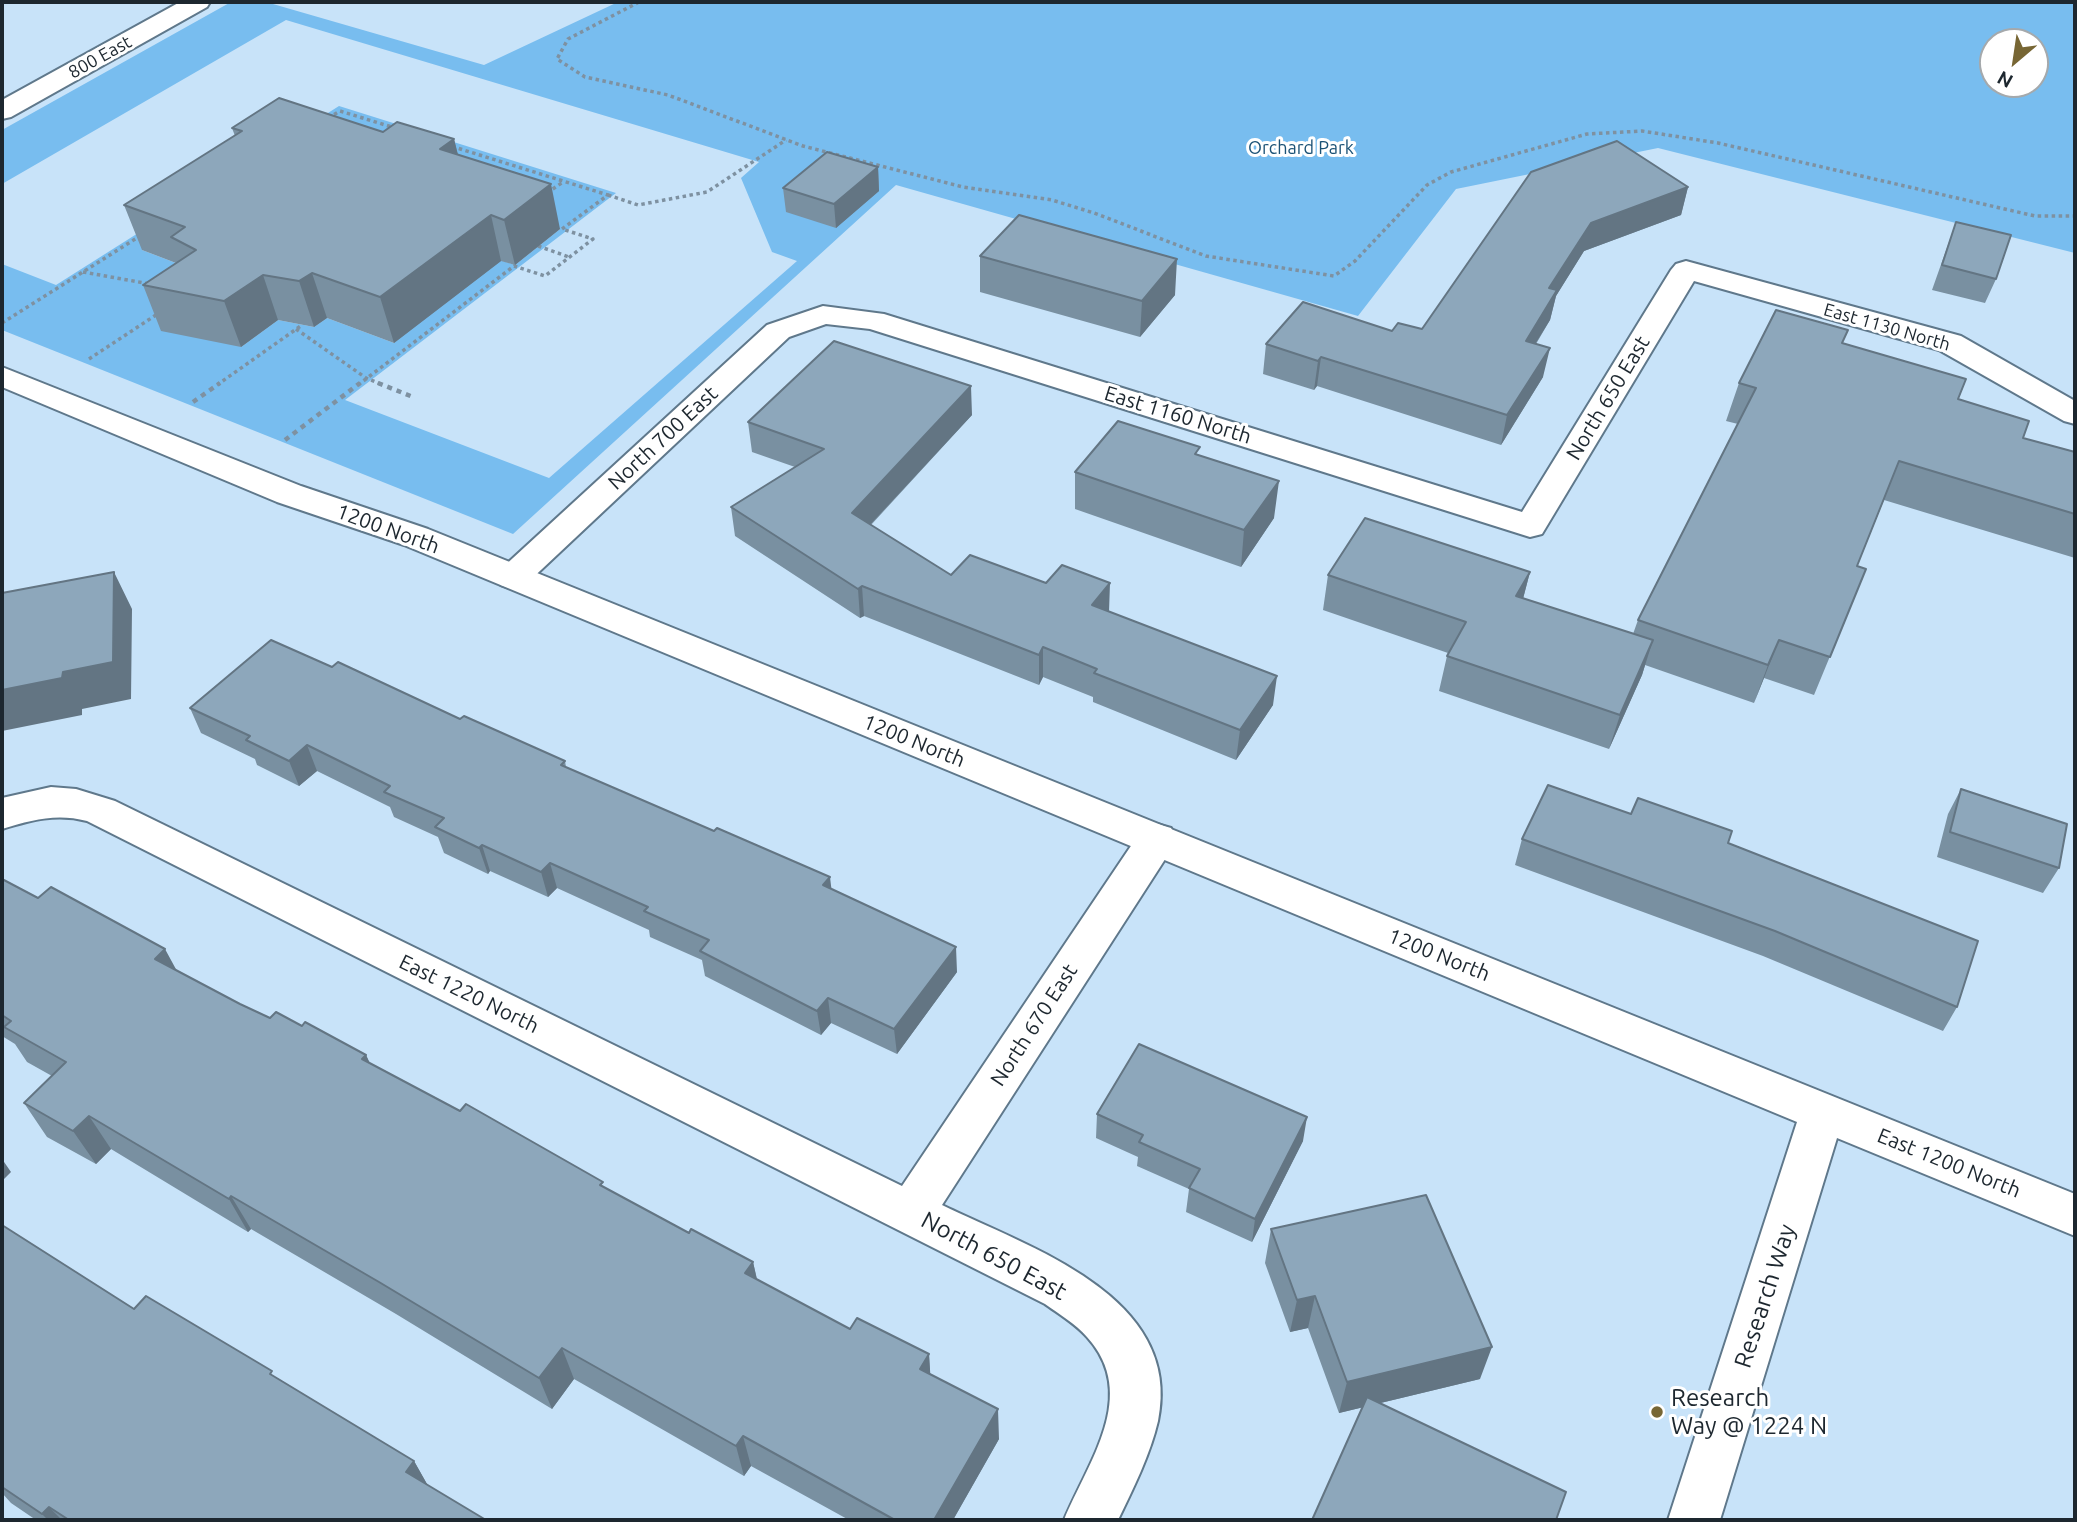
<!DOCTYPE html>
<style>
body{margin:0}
#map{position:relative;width:2077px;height:1522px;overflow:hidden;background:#c8e3f9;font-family:Ubuntu,sans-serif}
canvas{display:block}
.frame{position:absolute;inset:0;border:4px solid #1d272f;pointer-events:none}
.north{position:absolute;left:1979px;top:28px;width:70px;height:70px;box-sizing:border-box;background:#fff;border:2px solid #a5a9ac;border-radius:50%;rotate:209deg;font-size:19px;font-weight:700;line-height:28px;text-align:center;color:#1d272f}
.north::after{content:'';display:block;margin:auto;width:24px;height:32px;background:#776634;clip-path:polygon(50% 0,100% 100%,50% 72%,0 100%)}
</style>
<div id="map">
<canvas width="2077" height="1522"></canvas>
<div class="frame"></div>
<div class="north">N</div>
</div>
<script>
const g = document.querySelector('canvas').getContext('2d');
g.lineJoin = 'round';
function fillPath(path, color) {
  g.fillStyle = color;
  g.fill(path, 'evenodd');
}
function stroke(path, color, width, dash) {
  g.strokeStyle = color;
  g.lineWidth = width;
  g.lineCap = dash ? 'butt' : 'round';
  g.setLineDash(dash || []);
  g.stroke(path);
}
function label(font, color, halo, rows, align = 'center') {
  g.font = font + ' Ubuntu,sans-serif';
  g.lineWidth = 6;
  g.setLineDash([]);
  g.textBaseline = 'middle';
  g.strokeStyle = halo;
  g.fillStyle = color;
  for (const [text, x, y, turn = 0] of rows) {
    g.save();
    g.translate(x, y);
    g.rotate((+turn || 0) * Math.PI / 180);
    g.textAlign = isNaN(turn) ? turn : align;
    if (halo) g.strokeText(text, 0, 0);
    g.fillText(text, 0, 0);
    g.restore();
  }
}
const green = new Path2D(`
 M231 2H266L484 65 618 2H2075V253L1658 148 1456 189 1358 316 896 185 513 534 2 330V264L56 285 339 106 616 193 345 400 549 478 797 261 772 252 741 178 759 162 286 20 2 184V130ZM1993 42H2035V84H1993ZM451 194 560 229 515 265 463 248 394 343 327 318 314 327 278 320 241 347 202 273 142 250Z`);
const pathFar1 = new Path2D(`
 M639 2 568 39 557 59 585 77 668 95 803 146 963 187 1052 200 1094 213 1206 256 1334 276 1355 261 1427 185 1451 172 1587 134 1642 131 1718 143 2035 216H2075
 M328 118 340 111 395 128
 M547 193 563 182
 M608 195 638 205 707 192 786 140
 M538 246 569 257
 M83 272 150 284
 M2 323 140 236
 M296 329 366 378 383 385
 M89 359 159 313
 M217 385 302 325
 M358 385 514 266 545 276 593 239 562 229 608 195 454 147`);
const path = new Path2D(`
 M378 383 413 397
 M193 402 220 383
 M285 440 360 383`);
const street = new Path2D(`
 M1686 261 1961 336 2075 401V424L2064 421 1939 350 1694 281 1542 534 1530 537 870 329 826 324 789 337 525 585 513 589 501 585 495 577 501 569 767 325 823 306 884 314 1522 512 1671 270 1676 264Z
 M51 787 76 789 115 801 902 1186 1143 828 1157 824 1171 828 1177 839 1171 850 942 1205C1028 1247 1184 1296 1158 1421 1150 1455 1133 1489 1118 1520H1064C1088 1462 1140 1395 1087 1337 1076 1324 1059 1314 1045 1304L87 821C56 813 32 820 2 829V798Z`);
const secondary = new Path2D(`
 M180 2H210L207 7 11 117 2 119V100Z
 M2 367 301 486 428 529 2075 1194V1236L1837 1138 1720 1520H1668L1797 1122 404 545 277 502 2 387Z`);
const wall = new Path2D(`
 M232 128 383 132 454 139 458 155 560 229 515 265 501 261 394 343 327 318 314 327 278 320 241 347 161 331 143 285 176 263 142 250 124 205 235 136Z
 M878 167 879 191 836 228 786 212 783 188Z
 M1688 187 1681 215 1584 251 1556 296 1550 320 1536 344 1543 377 1501 445 1317 386 1314 390 1263 374 1266 344 1392 331 1422 329Z
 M1956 222 1996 279 1985 303 1932 290Z
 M980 256 1175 295 1140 337 980 292Z
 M1843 343 1958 399 2023 438 2075 452V558L1884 500 1857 566 1866 569 1814 695 1764 678 1754 703 1645 665 1642 675 1609 749 1439 691 1447 656 1448 653 1323 610 1328 575 1530 572 1523 599 1633 634 1638 620 1738 424 1726 421 1739 383Z
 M972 415 871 525 951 575 1109 612 1273 705 1236 760 1093 702V697L1043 677 1039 685 864 616 860 618 735 536 731 507 795 467 752 452 748 422Z
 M1199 456 1274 518 1241 567 1075 509V472Z
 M332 667 565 761 566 767 831 889 957 972 897 1054 831 1023 821 1035 705 976 702 960 650 937 649 930 557 888 548 897 490 871 488 874 444 853 438 837 394 817 390 807 317 771 299 786 257 765 255 759 201 733 190 708Z
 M1961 789 2059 868 2043 893 1937 857 1948 814Z
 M1631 814 1728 843 1957 1007 1943 1031 1763 956 1515 865 1522 839Z
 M2 879 240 1004 270 1018 302 1026 366 1055 370 1064 689 1233 753 1262 757 1279 850 1329 929 1354 930 1374 999 1439 953 1520H849L751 1466 744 1476 574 1379 552 1409 396 1314 251 1229 248 1232 111 1149 96 1164 47 1137 24 1103 52 1076 27 1062 15 1044 2 1036Z
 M1097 1114 1303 1141 1252 1242 1186 1212 1189 1189 1137 1166 1138 1157 1096 1138Z
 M2 1225 134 1309 277 1378 414 1461 428 1486 486 1520H36L11 1503 2 1493Z
 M1271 1229 1480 1379 1339 1413 1308 1328 1290 1332 1265 1263Z`);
const shadedWall = new Path2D(`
 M454 139 465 183 440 149Z
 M878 167 879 191 836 228 834 204Z
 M551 184 560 229 515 265 504 220Z
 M1688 187 1681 215 1584 251 1556 296 1550 320 1519 370 1526 341 1549 288 1591 223Z
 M491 215 501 261 394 343 380 297Z
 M1177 259 1175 295 1140 337 1142 301Z
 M312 273 327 318 314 327 299 281Z
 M263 275 278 320 241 347 224 301Z
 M1550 348 1543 377 1501 445 1507 415Z
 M1321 357 1317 386 1314 390 1318 361Z
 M971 386 972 415 854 542 852 513Z
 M1279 481 1274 518 1241 567 1244 530Z
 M114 572 132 609 131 699 82 709V715L2 731V690L63 672Z
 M1530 572 1521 606 1516 596Z
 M1110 583 1109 612 1092 605Z
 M862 586 864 616 860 618 858 589Z
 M1653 640 1642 675 1609 749 1620 715Z
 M1779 640 1764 678 1754 703 1768 665Z
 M1043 647V677L1039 685V655Z
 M1277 676 1273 705 1236 760 1240 730Z
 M307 745 317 771 299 786 289 761Z
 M482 845 490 871 488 874 479 848Z
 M550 863 557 888 548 897 541 872Z
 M830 877 833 902 823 885Z
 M956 947 957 972 897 1054 894 1029Z
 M165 949 184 984 155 959Z
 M828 998 831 1023 821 1035 817 1011Z
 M366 1055 382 1089 362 1059Z
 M89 1116 111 1149 96 1164 73 1131Z
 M1307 1117 1303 1141 1252 1242 1255 1219Z
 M2 1159 11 1172 2 1181Z
 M231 1196 251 1229 248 1232 229 1199Z
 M753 1262 760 1294 745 1273Z
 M1315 1296 1308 1328 1290 1332 1297 1300Z
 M1492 1347 1480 1379 1339 1413 1347 1382Z
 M562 1348 574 1379 552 1409 539 1378Z
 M929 1354 931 1385 920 1369Z
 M998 1409 999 1439 953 1520H934Z
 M743 1436 751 1466 744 1476 736 1446Z
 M414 1461 431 1491 406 1472Z
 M49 1507 62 1520H48L42 1514Z`);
const building = new Path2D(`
 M279 98 383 132 397 122 454 139 440 149 551 184 504 220 491 215 380 297 312 273 299 281 263 275 224 301 143 285 196 250 171 237 185 227 124 205 242 131 232 128Z
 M1617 141 1688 187 1591 223 1549 288 1557 290 1526 341 1550 348 1507 415 1321 357 1318 361 1266 344 1303 302 1392 331 1398 323 1422 329 1531 172Z
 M827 152 878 167 834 204 783 188Z
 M1019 215 1177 259 1142 301 980 256Z
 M1956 222 2011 235 1996 279 1942 265Z
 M1776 310 1848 330 1842 343 1966 379 1958 399 2029 421 2023 438 2075 452V514L1899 461 1857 566 1866 569 1830 657 1779 640 1768 665 1638 620 1756 388 1739 383Z
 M834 341 971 386 852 513 951 575 970 555 1046 583 1062 565 1110 583 1092 605 1277 676 1240 730 1094 673 1097 669 1043 647 1039 655 862 586 858 589 731 507 824 449 748 422Z
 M1118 421 1200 447 1195 454 1279 481 1244 530 1075 472Z
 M1365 518 1530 572 1516 596 1653 640 1620 715 1447 656 1466 622 1328 575Z
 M114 572 113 662 63 672 62 678 2 690V593Z
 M271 640 332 667 338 662 460 719 464 716 565 761 561 765 714 831 717 828 830 877 823 885 956 947 894 1029 828 998 817 1011 700 951 709 940 644 911 648 907 550 863 541 872 482 845 479 848 435 827 444 818 384 792 390 786 307 745 289 761 246 740 250 736 190 708Z
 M1548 785 1631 814 1638 798 1732 831 1728 843 1978 941 1957 1007 1775 931 1522 839Z
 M1961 789 2067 824 2059 868 1950 832Z
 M2 879 38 898 51 887 165 949 155 959 240 1004 270 1018 276 1012 302 1026 305 1022 366 1055 362 1059 460 1111 466 1104 603 1182 600 1185 689 1233 691 1229 753 1262 745 1273 850 1329 857 1318 929 1354 920 1369 998 1409 934 1520H895L743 1436 736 1446 562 1348 539 1378 379 1282 231 1196 229 1199 89 1116 73 1131 24 1103 66 1062 4 1027 11 1021 2 1015Z
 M1139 1044 1307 1117 1255 1219 1189 1188 1200 1169 1139 1142 1143 1135 1097 1114Z
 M1426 1195 1492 1347 1347 1382 1315 1296 1297 1300 1271 1229Z
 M2 1225 134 1309 146 1296 272 1371 270 1374 414 1461 406 1472 486 1520H69L49 1507 42 1514 2 1487Z
 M1367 1397 1566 1492 1556 1520H1312Z`);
const markers = [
 [1657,1412,7,"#776634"]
];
const farStreetnames = [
 ["800 East",100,57,-29],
 ["East 1130 North",1887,327,16]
];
const farParknames = [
 ["Orchard Park",1301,148]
];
const streetNames = [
 ["North 650 East",1608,398,-59],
 ["East 1160 North",1178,415,17],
 ["North 700 East",663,438,-43],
 ["1200 North",388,529,20],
 ["1200 North",914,741,22],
 ["1200 North",1439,955,22],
 ["East 1220 North",469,994,26],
 ["North 670 East",1034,1025,-57],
 ["East 1200 North",1949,1163,22]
];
const nearStreetnames = [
 ["North 650 East",994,1256,28],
 ["Research Way",1765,1296,-72]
];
const nearPoinames = [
 ["Research",1671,1398],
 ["Way @ 1224 N",1671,1426]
];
fillPath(green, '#78bdef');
stroke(street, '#5f788b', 4);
stroke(secondary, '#5f788b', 4);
stroke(pathFar1, '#7e91a1', 3.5, [3.5, 3.5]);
stroke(path, '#7e91a1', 4.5, [5, 5]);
fillPath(street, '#fff');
fillPath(secondary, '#fff');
fillPath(wall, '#7990a1');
fillPath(shadedWall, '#637583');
fillPath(building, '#8da7bb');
stroke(building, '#637583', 2);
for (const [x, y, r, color] of markers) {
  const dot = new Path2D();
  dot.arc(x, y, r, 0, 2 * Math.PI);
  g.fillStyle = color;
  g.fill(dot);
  stroke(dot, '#fff', 2.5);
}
label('18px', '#1d272f', '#fff', farStreetnames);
label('18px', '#1b5276', '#fff', farParknames);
label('21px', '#1d272f', '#fff', streetNames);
label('24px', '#1d272f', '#fff', nearStreetnames);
label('24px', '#1d272f', '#fff', nearPoinames, 'left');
</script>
